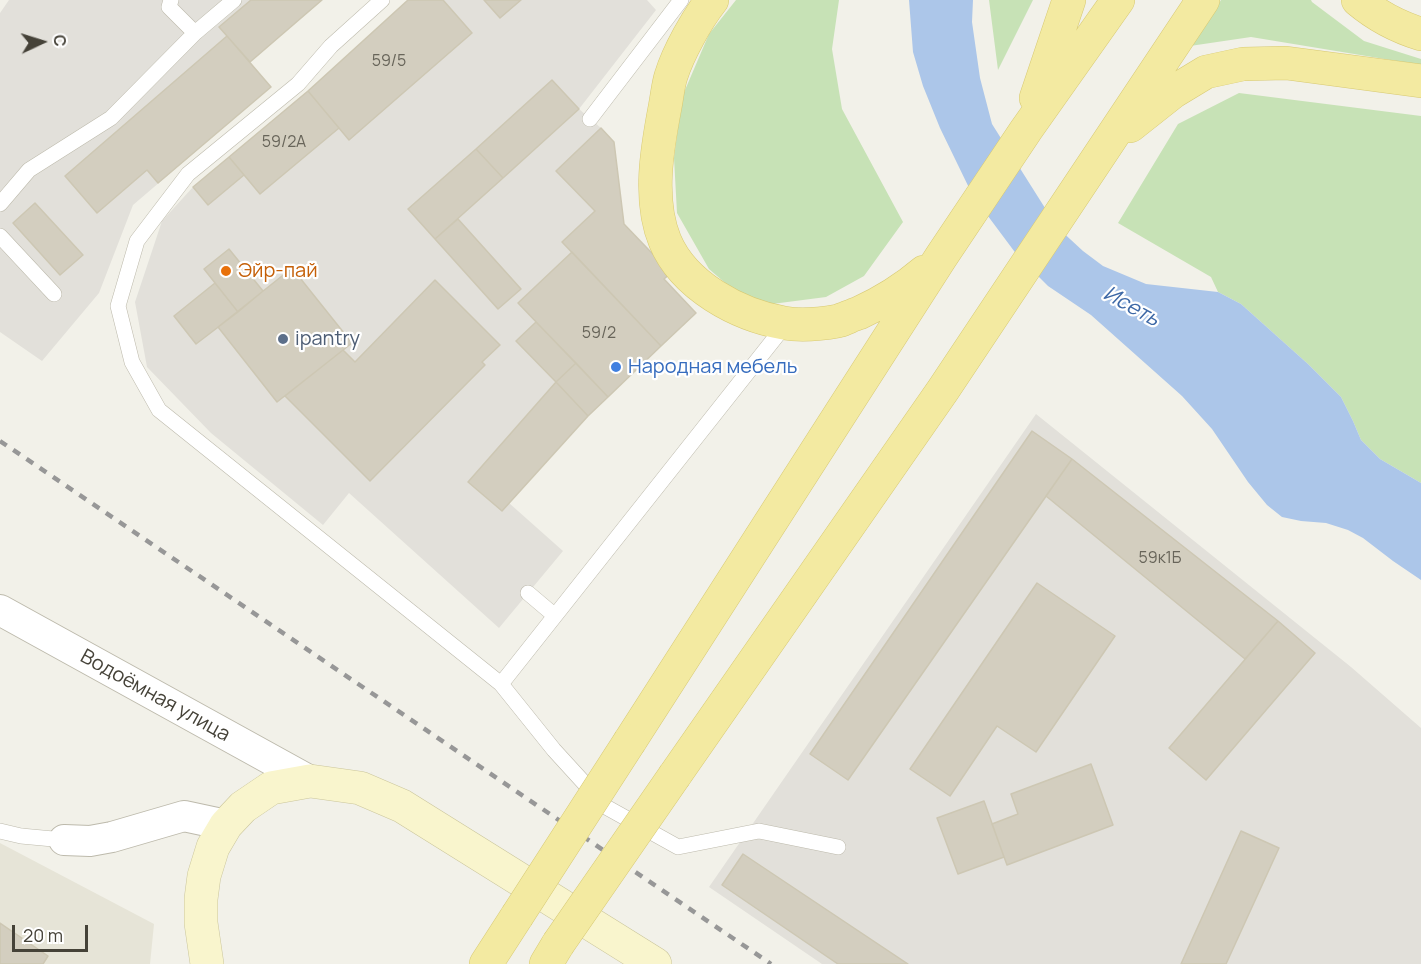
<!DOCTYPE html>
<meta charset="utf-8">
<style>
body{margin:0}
#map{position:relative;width:1421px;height:964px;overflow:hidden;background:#f2f1e9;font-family:Manrope,sans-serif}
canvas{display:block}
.north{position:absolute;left:12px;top:12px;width:60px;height:60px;-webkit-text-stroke:4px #fff;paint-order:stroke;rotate:86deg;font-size:16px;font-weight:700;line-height:24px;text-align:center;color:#454238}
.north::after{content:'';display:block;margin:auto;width:21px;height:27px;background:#454238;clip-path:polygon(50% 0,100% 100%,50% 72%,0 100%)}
.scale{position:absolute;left:12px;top:925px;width:76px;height:27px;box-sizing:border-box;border:3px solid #454238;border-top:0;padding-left:8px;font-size:18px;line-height:21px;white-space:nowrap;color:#454238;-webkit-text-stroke:4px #fff;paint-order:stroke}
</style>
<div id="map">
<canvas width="1421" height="964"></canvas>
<div class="north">С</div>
<div class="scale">20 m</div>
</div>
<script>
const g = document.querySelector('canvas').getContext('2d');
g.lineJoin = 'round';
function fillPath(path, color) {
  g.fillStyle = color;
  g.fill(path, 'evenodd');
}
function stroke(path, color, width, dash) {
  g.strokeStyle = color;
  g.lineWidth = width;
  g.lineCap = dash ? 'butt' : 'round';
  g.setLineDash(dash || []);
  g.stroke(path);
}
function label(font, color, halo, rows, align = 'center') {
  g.font = font + ' Manrope,sans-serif';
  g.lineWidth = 4.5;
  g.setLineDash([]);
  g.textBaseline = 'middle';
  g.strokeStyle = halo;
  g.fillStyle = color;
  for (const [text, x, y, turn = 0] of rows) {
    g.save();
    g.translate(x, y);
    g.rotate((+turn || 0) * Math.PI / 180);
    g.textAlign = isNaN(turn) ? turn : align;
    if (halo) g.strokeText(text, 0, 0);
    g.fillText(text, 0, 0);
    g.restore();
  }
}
const residential = new Path2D(`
 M0 843 154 924 150 964H0Z`);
const industrial = new Path2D(`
 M9 0H322L250 62 271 87 133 205 99 293 42 361 0 332V13Z
 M408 0H647L656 10 579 109 601 128 614 142 624 224 671 273 664 279 696 313 588 416 509 503 563 551 499 628 349 493 323 525 211 433 147 367 135 302 162 221 193 187 308 91Z
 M1036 414 1351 667 1421 728V964H822L709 887Z`);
const green = new Path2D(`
 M736 0H839L832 49 842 109 903 222 864 276 826 297 772 304 738 294 709 269 677 213 674 158 682 97 709 34Z
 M989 0H1033L998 70Z
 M1221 0H1311L1312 2 1364 41 1421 59V65L1251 37 1190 46Z
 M1239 93 1421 116V483L1380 459 1361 440 1353 421 1341 397 1308 364 1241 304 1218 292 1211 277 1118 223 1178 124Z`);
const water = new Path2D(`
 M909 0H973L972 22 980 78 992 124 1057 227 1083 251 1103 266 1146 284 1218 292 1241 304 1308 364 1341 397 1353 421 1361 440 1380 459 1421 483V580L1393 561 1363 538 1348 530 1326 523 1301 521 1282 517 1267 505 1248 482 1212 429 1182 396 1091 315 1048 286 1017 255 973 196 940 128 923 86 913 52Z`);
const building = new Path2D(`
 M251 0H322L250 62 219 27Z
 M408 0H443L472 33 349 140 308 91Z
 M484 0H521L500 18Z
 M227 36 271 87 158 183 147 170 97 213 65 176Z
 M552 80 579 109 503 178 476 149Z
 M308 91 339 128 260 194 229 157Z
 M601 128 614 142 624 224 671 273 664 279 696 313 661 346 562 242 595 211 556 171Z
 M476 149 503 178 435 239 408 209Z
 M229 157 244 175 208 205 193 187Z
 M35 203 83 255 60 275 13 223Z
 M458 219 521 289 498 309 435 239Z
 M229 249 263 291 238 312 204 269Z
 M572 252 661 346 608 397 518 303Z
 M292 268 352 343 277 402 218 327Z
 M435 280 500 345 482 362 485 365 370 481 285 396 343 350 355 362Z
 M215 283 238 312 196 344 174 316Z
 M536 322 576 363 556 382 516 341Z
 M576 363 608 397 588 416 556 382Z
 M556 382 588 416 502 511 468 482Z
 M1032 431 1072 459 848 780 810 754Z
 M1072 459 1278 621 1245 659 1046 496Z
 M1037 583 1115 636 1036 752 997 726 950 796 910 769Z
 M1278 621 1315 653 1206 780 1169 748Z
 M1091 764 1113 825 1007 865 992 824 1018 814 1011 794Z
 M984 801 1004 857 958 874 937 818Z
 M1241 831 1279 848 1226 964H1181Z
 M743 854 908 964H838L722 885Z
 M0 923 48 956 43 964H0Z`);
const lane = new Path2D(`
 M171 0 169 7 195 33
 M382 0 331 46 298 84 188 174 137 241 118 306 132 362 159 410 501 684 554 750 606 807 678 847 759 831 838 847
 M590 119 681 0
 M0 204 29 170 111 118 195 33 234 0
 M0 236 54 294
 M528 593 554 615
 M501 684 786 324
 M0 831 21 836 64 840`);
const street = new Path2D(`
 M0 610 310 781
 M64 840 90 841 112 837 184 816 226 825`);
const secondary = new Path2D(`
 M207 964 201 923V899L204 876 213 847 226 825 243 807 271 788 310 781 360 788 402 806 655 964`);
const primary = new Path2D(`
 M712 0C697 19 678 53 671 76 668 85 667 97 665 107 657 149 648 200 665 241 684 286 738 315 784 323 801 326 821 324 838 321 845 319 852 315 859 313 883 302 904 289 924 272
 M1358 0C1377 16 1398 27 1421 34
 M1036 98 1069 0
 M1130 126 1173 92 1206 72 1243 64 1286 63 1421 81
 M630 741 941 257 1026 130 1118 0
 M675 775 943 390 1203 0
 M486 964 517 916
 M546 964 558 944`);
const rail = new Path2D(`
 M0 441 771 964`);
const primaryBridge = new Path2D(`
 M517 916 630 741
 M558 944 675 775`);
const markers = [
 [226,271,6,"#e8710a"],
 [283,339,6,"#5c6f8a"],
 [616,367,6,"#3f7fe0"]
];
const numberNames = [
 ["59/5",389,62],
 ["59/2А",284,143],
 ["59/2",599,334],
 ["59к1Б",1160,559]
];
const foodNames = [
 ["Эйр-пай",238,271]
];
const serviceNames = [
 ["ipantry",295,339]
];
const shopNames = [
 ["Народная мебель",628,367]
];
const streetNames = [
 ["Водоёмная улица",155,696,29]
];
const waterNames = [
 ["Исеть",1131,307,29]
];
fillPath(residential, '#e6e4d7');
fillPath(industrial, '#e2e0da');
fillPath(green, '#c7e2b6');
fillPath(water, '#acc6e9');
fillPath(building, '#d3cebf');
stroke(building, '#cdc7b3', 1.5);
stroke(lane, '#bdbaac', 16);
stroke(street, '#bdbaac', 32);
stroke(secondary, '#cac59b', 34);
stroke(primary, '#d7c973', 34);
stroke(lane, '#fff', 15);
stroke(street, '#fff', 30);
stroke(secondary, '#f9f5cd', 33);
stroke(primary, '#f3eaa1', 33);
stroke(rail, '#979797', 4.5, [8, 8]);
stroke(primaryBridge, '#d7c973', 34, []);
stroke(primaryBridge, '#f3eaa1', 33);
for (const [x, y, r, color] of markers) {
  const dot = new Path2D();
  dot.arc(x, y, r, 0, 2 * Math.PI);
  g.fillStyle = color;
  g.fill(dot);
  stroke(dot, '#fff', 2);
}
label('16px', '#68655a', null, numberNames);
label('20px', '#c56008', '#fff', foodNames, 'left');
label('20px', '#4e5e75', '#fff', serviceNames, 'left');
label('20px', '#366cbe', '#fff', shopNames, 'left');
label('20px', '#454238', '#fff', streetNames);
label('italic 21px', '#3d68a6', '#fff', waterNames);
</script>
